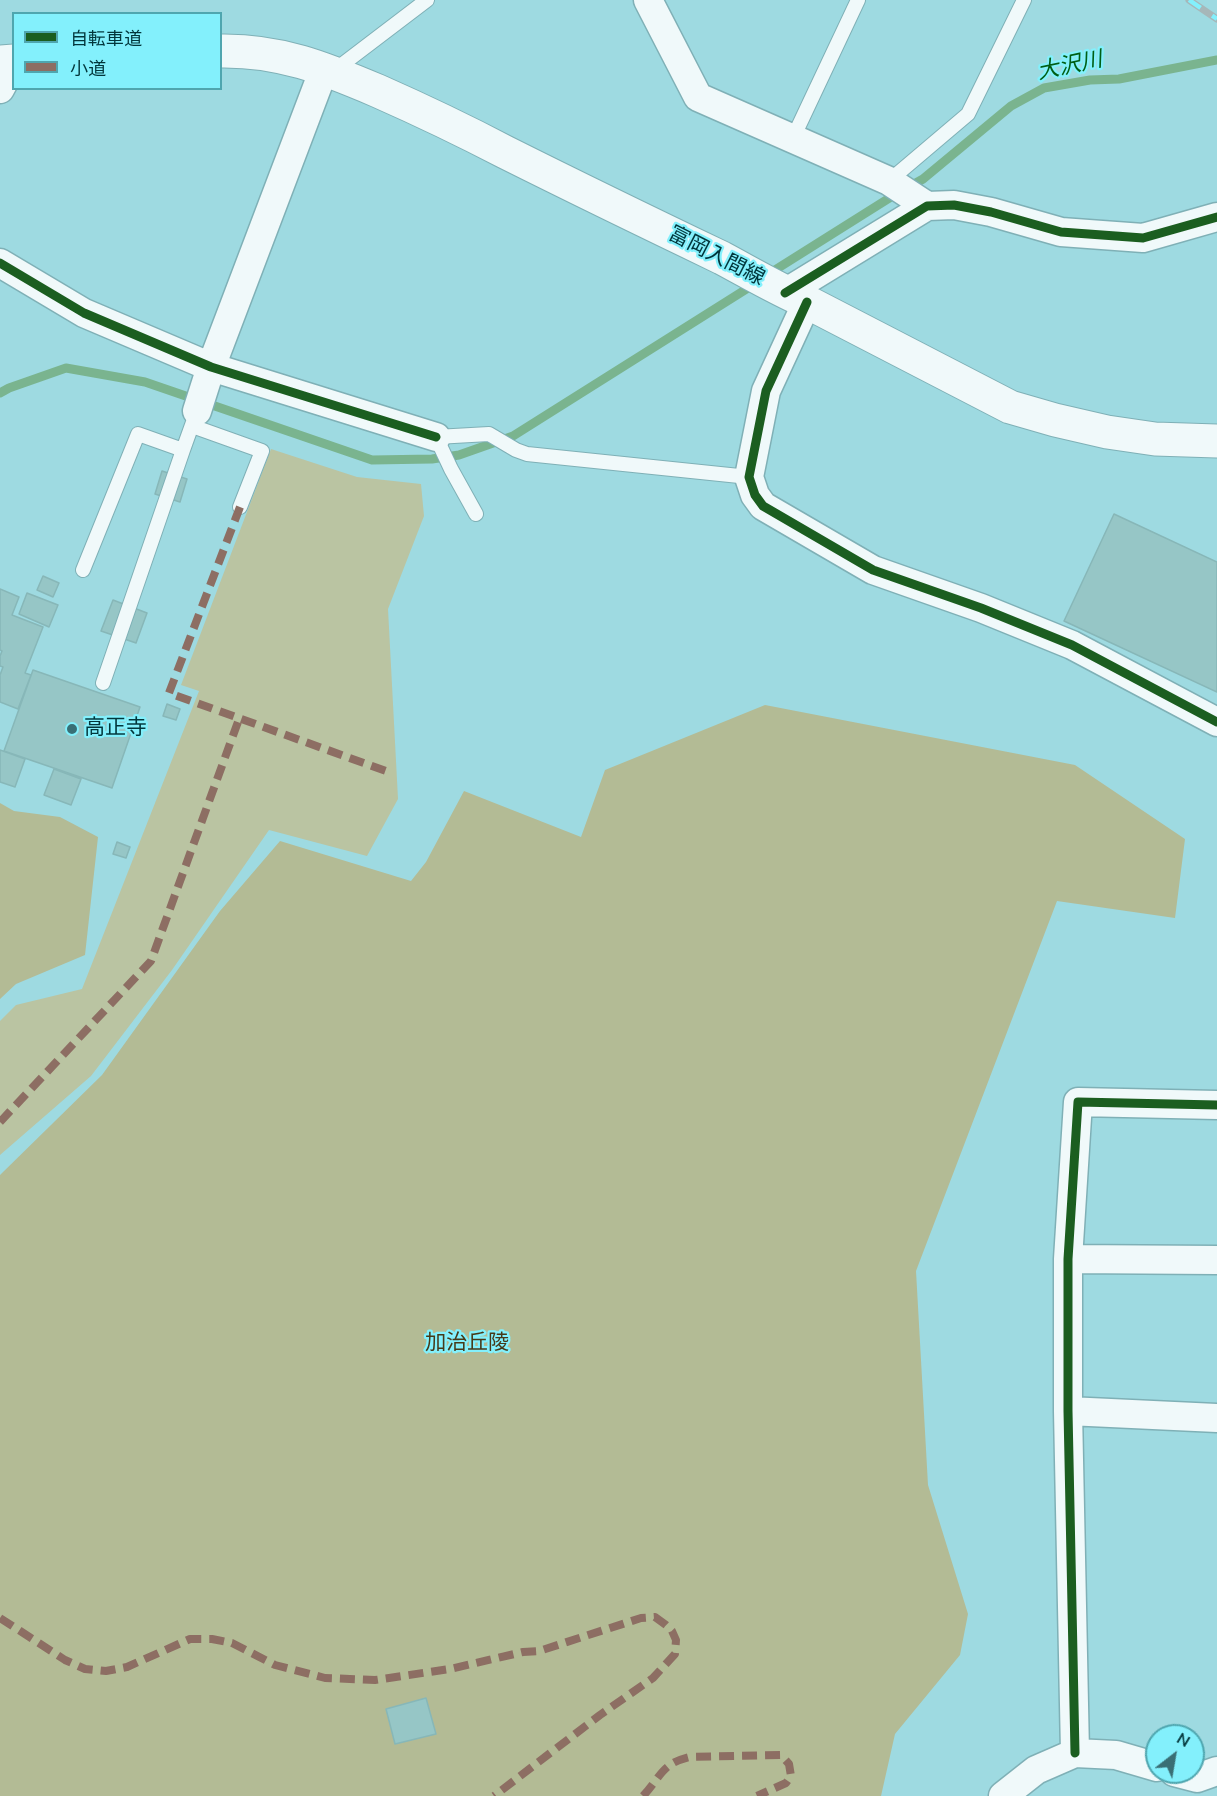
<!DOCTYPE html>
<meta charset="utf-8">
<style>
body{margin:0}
#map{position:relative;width:1217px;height:1796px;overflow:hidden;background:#9edae1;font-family:"Nunito Sans","Noto Sans JP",sans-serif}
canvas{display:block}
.legend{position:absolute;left:12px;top:12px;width:210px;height:78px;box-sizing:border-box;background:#83f0fc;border:2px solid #4fa6af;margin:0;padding:8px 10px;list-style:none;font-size:18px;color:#02363b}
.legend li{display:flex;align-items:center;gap:12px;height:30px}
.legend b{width:30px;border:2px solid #4fa6af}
.north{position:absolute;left:1145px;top:1724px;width:60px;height:60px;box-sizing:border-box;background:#83f0fc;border:2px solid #4fa6af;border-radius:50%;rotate:31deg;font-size:16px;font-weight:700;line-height:24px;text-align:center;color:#02363b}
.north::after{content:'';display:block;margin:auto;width:21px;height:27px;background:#396f75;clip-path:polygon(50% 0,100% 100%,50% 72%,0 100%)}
</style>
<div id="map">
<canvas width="1217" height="1796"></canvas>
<ul class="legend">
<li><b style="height:8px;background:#1b5e20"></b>自転車道</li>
<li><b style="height:8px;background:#8d6e63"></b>小道</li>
</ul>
<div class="north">N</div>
</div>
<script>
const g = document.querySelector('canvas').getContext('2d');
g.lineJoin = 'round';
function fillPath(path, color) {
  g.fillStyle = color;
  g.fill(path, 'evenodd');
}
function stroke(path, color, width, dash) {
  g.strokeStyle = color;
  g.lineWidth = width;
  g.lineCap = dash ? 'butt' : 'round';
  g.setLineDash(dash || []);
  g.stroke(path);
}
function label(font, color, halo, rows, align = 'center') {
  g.font = font + ' "Nunito Sans","Noto Sans JP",sans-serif';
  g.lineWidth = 4.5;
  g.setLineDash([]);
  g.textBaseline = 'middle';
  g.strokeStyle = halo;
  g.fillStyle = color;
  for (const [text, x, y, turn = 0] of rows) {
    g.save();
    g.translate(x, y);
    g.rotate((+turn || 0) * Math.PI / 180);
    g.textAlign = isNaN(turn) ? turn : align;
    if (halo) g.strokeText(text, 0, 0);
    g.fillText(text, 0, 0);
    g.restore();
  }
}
const green = new Path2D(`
 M271 449 357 477 421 484 424 516 388 609 398 799 367 856 269 830 172 970 91 1076 0 1155V1021L16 1005 82 989 199 691 181 685Z`);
const forest = new Path2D(`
 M765 705 1075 765 1185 839 1175 918 1057 901 916 1271 928 1485 968 1614 960 1655 895 1734 881 1796H0V1175L102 1075 220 911 280 841 411 881 426 862 464 791 581 837 605 770Z
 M0 803 14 811 60 817 98 837 85 955 16 984 0 999Z`);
const stream = new Path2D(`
 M767 275 891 197 923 179 1011 106 1044 88 1090 80 1119 79 1217 60
 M0 393 9 388 66 368 145 382 372 460 432 459 459 455 513 436 756 283`);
const building = new Path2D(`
 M162 471 187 479 180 502 155 494Z
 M1114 514 1217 562V692L1064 621Z
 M43 576 59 583 53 597 37 590Z
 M0 589 19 597 12 615 43 627 25 673 31 675 18 709 0 702V675L3 667 0 666V656L2 651 0 650Z
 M27 593 58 605 49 627 19 614Z
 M113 600 147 613 136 643 101 631Z
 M33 670 140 707 112 788 4 751Z
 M167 704 180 709 176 720 163 716Z
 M0 750 25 759 15 787 0 782Z
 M54 769 81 779 71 805 44 795Z
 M117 842 130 847 126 858 113 854Z
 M426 1698 436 1734 395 1744 386 1709Z`);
const lane = new Path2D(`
 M335 70 427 0
 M793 138 858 0
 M889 181 968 114 1024 0
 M192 426 262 451 240 507
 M476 514 451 469 436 437 489 434 516 450 527 454 749 477
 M83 570 138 434 183 450 197 411
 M103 683 183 450`);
const street = new Path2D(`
 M648 0 698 97 889 181 927 206
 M0 89 14 63
 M0 263 84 313 211 367 436 437
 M785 293 927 206 954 205 991 212 1061 232 1143 238 1217 217
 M807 302 766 391 749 477 755 495 763 506 873 570 981 608 1072 645 1217 722
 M197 411 211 367 324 69
 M1068 1259 1217 1260
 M1068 1411 1217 1418
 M1075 1753 1068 1411V1259L1078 1102 1217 1105
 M1174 1772 1197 1778 1217 1771
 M1003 1796 1036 1770 1075 1753 1116 1755 1157 1767`);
const secondary = new Path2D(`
 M220 51C280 50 324 68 378 91 421 110 463 130 505 152 577 188 649 223 722 258 750 273 777 289 807 302L1010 407 1055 420 1107 432 1155 439 1217 441
 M0 62 14 61`);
const rail = new Path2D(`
 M1189 0 1217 19`);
const quiet = new Path2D(`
 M240 507 169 693 386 771
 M0 1122 151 961 239 719
 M0 1618 65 1660 85 1669 106 1671 127 1667 190 1639H212L232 1643 275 1665 325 1678 375 1680 450 1669 523 1652 539 1651 641 1618 655 1617 666 1625 672 1631 676 1640 675 1654 653 1678 600 1715 494 1796
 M643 1796C661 1777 661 1764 689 1757L781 1755 789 1764 791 1776 786 1783 757 1796`);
const cycleway = new Path2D(`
 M0 263 84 313 211 367 436 437
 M785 293 927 206 954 205 991 212 1061 232 1143 238 1217 217
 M807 302 766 391 749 477 755 495 763 506 873 570 981 608 1072 645 1217 722
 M1075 1753 1068 1411V1259L1078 1102 1217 1105`);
const markers = [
 [72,729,6,"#396f75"]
];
const streetNames = [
 ["富岡入間線",716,257,27]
];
const poiNames = [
 ["高正寺",84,729]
];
const parkNames = [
 ["加治丘陵",467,1344]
];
const waterNames = [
 ["大沢川",1070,67,-12]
];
fillPath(green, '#bac4a2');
fillPath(forest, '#b3bb95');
stroke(stream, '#7ab48f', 9);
fillPath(building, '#96c6c6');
stroke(building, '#87b7b8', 1.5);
stroke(lane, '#7fb0b6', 16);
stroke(street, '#7fb0b6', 31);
stroke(secondary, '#7fb0b6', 35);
stroke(lane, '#f0f9fa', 14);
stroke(street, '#f0f9fa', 28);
stroke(secondary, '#f0f9fa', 33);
stroke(rail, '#a6b7b9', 7);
stroke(rail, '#83f0fc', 4.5, [14]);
stroke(quiet, '#8d6e63', 8, [15, 8]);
stroke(cycleway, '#1b5e20', 9);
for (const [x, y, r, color] of markers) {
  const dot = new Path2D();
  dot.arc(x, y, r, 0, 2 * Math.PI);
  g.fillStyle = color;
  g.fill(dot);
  stroke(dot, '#83f0fc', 2);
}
label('21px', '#02363b', '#83f0fc', streetNames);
label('21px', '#02363b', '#83f0fc', poiNames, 'left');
label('21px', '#473918', '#83f0fc', parkNames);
label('italic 22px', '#005e15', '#83f0fc', waterNames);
</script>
